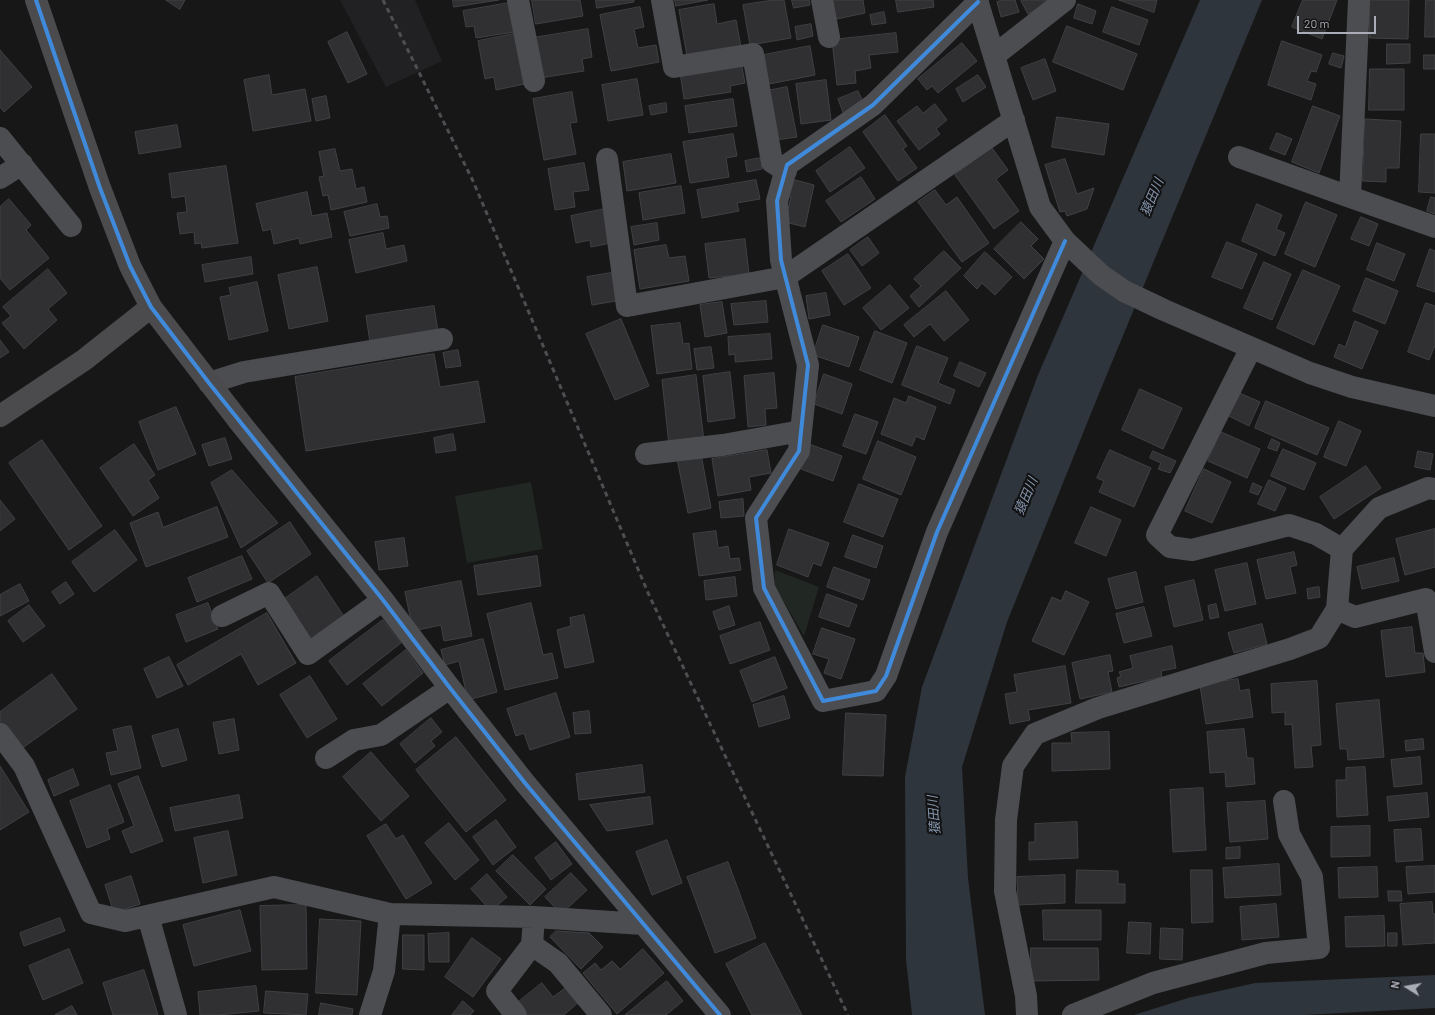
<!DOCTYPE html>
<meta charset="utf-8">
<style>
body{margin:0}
#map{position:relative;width:1435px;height:1015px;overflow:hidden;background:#171718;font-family:Barlow,sans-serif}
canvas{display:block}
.north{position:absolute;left:1387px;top:967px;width:40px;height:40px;-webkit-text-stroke:3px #121213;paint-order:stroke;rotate:281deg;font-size:11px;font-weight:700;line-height:16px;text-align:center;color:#aaadb7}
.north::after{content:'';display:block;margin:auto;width:14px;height:18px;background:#aaadb7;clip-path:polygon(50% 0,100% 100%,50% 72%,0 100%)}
.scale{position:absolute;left:1297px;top:16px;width:79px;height:18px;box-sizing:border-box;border:2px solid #aaadb7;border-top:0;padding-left:5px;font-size:12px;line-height:14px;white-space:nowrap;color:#aaadb7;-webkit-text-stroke:3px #121213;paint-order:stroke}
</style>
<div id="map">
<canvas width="1435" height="1015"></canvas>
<div class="north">N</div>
<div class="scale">20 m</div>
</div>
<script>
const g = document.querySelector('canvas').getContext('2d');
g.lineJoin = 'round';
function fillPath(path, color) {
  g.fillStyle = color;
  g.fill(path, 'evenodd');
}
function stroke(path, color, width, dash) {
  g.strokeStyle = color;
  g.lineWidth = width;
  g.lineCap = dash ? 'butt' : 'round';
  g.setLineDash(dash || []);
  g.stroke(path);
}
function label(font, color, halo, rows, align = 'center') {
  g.font = font + ' Barlow,"Noto Sans JP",sans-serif';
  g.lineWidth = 4;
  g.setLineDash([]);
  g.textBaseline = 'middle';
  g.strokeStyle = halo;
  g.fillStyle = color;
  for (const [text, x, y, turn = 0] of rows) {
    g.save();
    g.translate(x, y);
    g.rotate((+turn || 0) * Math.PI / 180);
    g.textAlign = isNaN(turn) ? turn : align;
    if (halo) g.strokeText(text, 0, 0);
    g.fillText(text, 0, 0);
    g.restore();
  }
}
const built = new Path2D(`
 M340 0H415L442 61 386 87Z`);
const green = new Path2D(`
 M531 482 543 549 467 563 455 496Z
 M775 570 819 587 804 636 774 585Z`);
const water = new Path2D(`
 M1200 0H1262L1098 396 1007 622 962 767 968 878 985 1015H912L906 959 905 777 922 687 1038 375Z
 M1435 975V1008L1304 1015H1134L1188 998 1255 983Z`);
const building = new Path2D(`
 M166 0H185L180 9Z
 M453 0H499L454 7Z
 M532 0H580L583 16 536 24Z
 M596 0H634V2L597 8Z
 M675 0H708L676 6Z
 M774 0H784L791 38 750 45 743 5Z
 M792 0H809L810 5 794 8Z
 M833 0H863L865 13 837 19Z
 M896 0H933L934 7 898 12Z
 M1003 0H1015L1019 12 1001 17 997 2Z
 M1023 0H1050L1051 1 1028 14 1021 1Z
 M1119 0H1157L1154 12Z
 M1303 0H1337L1322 39 1292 27Z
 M1370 0H1409L1408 39 1370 38Z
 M1426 0H1435V37H1425Z
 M509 3 514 32 476 38 474 26 466 27 463 11Z
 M714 4 717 24 736 20 741 47 687 56 679 10Z
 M1078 4 1096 11 1092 24 1074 18Z
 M640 7 644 27 634 29 638 48 656 45 659 62 611 71 600 15Z
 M1112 7 1148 20 1139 45 1103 32Z
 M884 12 886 23 872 25 870 15Z
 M811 24 813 36 797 40 795 27Z
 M1067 26 1137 54 1123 90 1053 62Z
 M588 29 592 57 582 59 584 71 540 78 533 38Z
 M347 32 367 74 348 83 328 42Z
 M519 33 529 83 496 90 494 77 485 79 478 41Z
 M896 33 898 52 869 55 871 68 855 71 856 83 837 85 832 40Z
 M1282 41 1322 55 1316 72 1311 71 1307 81 1316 84 1311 100 1268 85Z
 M962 43 977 61 938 93 932 86 927 90 918 79Z
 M1387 44H1410V63L1387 64Z
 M810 46 815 75 769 84 764 55Z
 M0 50 32 87 4 112 0 107Z
 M1333 53 1344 56 1341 68 1329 64Z
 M1424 55H1435V69H1424Z
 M1045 59 1056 91 1033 100 1021 68Z
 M741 62 745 83 730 86 731 92 684 99 680 72Z
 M1370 69H1404V110H1369Z
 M269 75 272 95 305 89 311 121 253 131 244 80Z
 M978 75 986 87 963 102 956 89Z
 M637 79 643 115 608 121 602 85Z
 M826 80 831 120 801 124 796 84Z
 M787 87 797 137 776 140 767 91Z
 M858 91 865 106 844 115 838 99Z
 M572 92 577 122 570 123 576 154 544 160 533 99Z
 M326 96 330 118 316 121 312 99Z
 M733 99 737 126 689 133 685 106Z
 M666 103 667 112 651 115 649 106Z
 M935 104 947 120 936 129 940 134 919 150 897 121 917 106 923 113Z
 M1313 106 1340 116 1319 173 1292 162Z
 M885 115 907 146 903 149 917 168 898 181 863 132Z
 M1057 117 1109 124 1104 155 1052 147Z
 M1365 119 1401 121 1399 168H1386V182L1363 181Z
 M177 125 181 147 139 154 135 132Z
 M1277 133 1292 139 1285 155 1270 149Z
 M733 134 737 156 726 158 729 177 690 183 683 142Z
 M1421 134H1435V193L1419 192Z
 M850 147 865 168 830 192 816 171Z
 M992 148 1008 170 996 179 1019 211 994 229 955 175Z
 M335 149 340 171 352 169 356 189 364 187 367 202 331 210 328 195 323 196 319 177 324 176 319 152Z
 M671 154 676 183 627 191 623 162Z
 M761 158 762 169 747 172 745 161Z
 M1065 159 1077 194 1094 188 1087 209 1067 216 1065 211 1060 212 1045 165Z
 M584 163 589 190 573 192 575 207 555 210 548 169Z
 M226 166 238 243 202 248 201 243 195 244 194 232 180 234 177 213 187 212 185 196 172 198 169 174Z
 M861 177 875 199 841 222 826 201Z
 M791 179 814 185 805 227 785 222 791 197 787 196Z
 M756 180 760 199 737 203 739 211 702 218 697 190Z
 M681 186 685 213 643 220 639 193Z
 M935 190 946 205 957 197 989 243 962 262 918 202Z
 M307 192 312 216 327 213 332 237 300 244 299 238 274 244 271 229 263 231 256 204Z
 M1431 197 1435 198V214L1427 211Z
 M9 199 31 225 26 230 49 258 10 290 0 278V207Z
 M1306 202 1337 215 1315 267 1285 254Z
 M377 204 380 217 387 216 389 228 350 236 344 212Z
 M1257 204 1282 215 1276 229 1285 233 1275 256 1242 241Z
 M605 209 611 243 591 247 590 240 576 243 571 216Z
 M1361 217 1378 224 1369 246 1351 239Z
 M1021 222 1038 239 1031 246 1044 259 1024 279 994 249Z
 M657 223 659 240 634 245 631 227Z
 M383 233 386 249 404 245 407 261 356 273 349 240Z
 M868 237 879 253 862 266 850 250Z
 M745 239 749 274 709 278 705 244Z
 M1227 242 1257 254 1242 289 1212 277Z
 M1377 243 1405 254 1394 281 1367 270Z
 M666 245 669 258 685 256 689 281 640 289 634 250Z
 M1430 249 1435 251V292L1417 286Z
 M944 251 961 268 919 307 910 296 921 286 914 279Z
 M985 252 1012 277 995 295 982 283 977 289 964 276Z
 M848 254 871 288 844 305 822 271Z
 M251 257 253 274 205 282 202 265Z
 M1264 262 1291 274 1272 320 1244 308Z
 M317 267 328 321 289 329 278 275Z
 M48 269 67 293 48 309 57 320 24 349 2 323 11 316 3 307Z
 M1303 270 1340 286 1314 345 1277 328Z
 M617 272 622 300 592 305 587 277Z
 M1366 278 1398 291 1385 324 1353 311Z
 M257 282 268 331 229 340 220 297 231 295 229 288Z
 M890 285 909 308 881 330 863 308Z
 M946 291 969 320 944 341 930 324 914 337 904 325Z
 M826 293 830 315 809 319 806 296Z
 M766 301 768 322 734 325 731 304Z
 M722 302 727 333 705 337 700 305Z
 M1426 303 1435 306V345L1429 360 1408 352Z
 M434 306 438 332 370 342 366 316Z
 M621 319 649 386 615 400 586 334Z
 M1355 321 1378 331 1362 369 1334 357 1339 344 1345 347Z
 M680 323 683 344 689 343 692 369 657 374 651 326Z
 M823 325 859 337 849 367 813 355Z
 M875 331 907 343 892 383 860 370Z
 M770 334 772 359 735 362V354L729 355 728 337Z
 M0 340 9 352 0 358Z
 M917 346 948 358 938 383 955 390 950 404 902 385Z
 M711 347 714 368 697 370 694 349Z
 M458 350 461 366 446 368 443 353Z
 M434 354 440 387 478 381 485 422 306 451 295 377Z
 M960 362 986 373 979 387 954 376Z
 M730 372 735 418 708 422 703 376Z
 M774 373 777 408 765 409 766 425 748 427 744 376Z
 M824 374 852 384 842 414 814 404Z
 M696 375 704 441 669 445 662 380Z
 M1140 389 1182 408 1163 449 1122 430Z
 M1237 392 1260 402 1249 426 1227 415Z
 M909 396 936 407 924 440 916 436 912 446 881 434 894 398 906 403Z
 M1266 401 1329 428 1317 455 1255 428Z
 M176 407 196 454 158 470 139 422Z
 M855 414 878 422 866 454 843 446Z
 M1339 421 1361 431 1346 466 1324 457Z
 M1221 432 1260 449 1247 478 1208 461Z
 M453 434 456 450 436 453 434 438Z
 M225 438 232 459 209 466 202 445Z
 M1272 439 1280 443 1277 451 1268 448Z
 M42 440 102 526 69 550 9 463Z
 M878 441 916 457 901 495 863 479Z
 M134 444 155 475 148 480 159 498 133 516 100 468Z
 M809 444 842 456 833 481 801 469Z
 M1283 449 1316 463 1304 490 1271 476Z
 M767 450 771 473 749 477 751 490 718 496 712 459Z
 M1110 450 1151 468 1134 507 1099 492 1104 481 1097 478Z
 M1153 451 1176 461 1170 473 1158 469 1161 463 1150 458Z
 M1418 451 1433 454 1430 470 1415 467Z
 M701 454 711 508 688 513 677 459Z
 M1366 466 1381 488 1334 519 1320 497Z
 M1204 469 1231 482 1212 523 1185 511Z
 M232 470 278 523 241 548 211 483Z
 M1269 480 1286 488 1275 511 1258 504Z
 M1253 483 1262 487 1258 495 1250 492Z
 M859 484 898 499 883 537 844 522Z
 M743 499 744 516 721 518 719 502Z
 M0 500 15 519 0 531Z
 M217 507 228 537 146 567 130 523 158 512 163 527Z
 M1091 507 1121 520 1106 556 1075 543Z
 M290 522 311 554 268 583 247 551Z
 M789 529 829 543 821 566 813 563 808 577 777 565Z
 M1435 529V567L1405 575 1396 539Z
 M115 530 137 560 94 592 72 562Z
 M716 531 718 548 728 546 730 559 739 558 741 570 699 576 693 534Z
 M853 535 883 546 876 568 845 557Z
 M404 538 408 566 379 570 375 542Z
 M1294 552 1297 565 1290 567 1296 593 1266 599 1257 560Z
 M242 556 252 579 197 602 188 578Z
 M537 556 541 586 478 595 474 566Z
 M1394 558 1399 581 1362 589 1357 567Z
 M1247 563 1256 604 1225 611 1215 570Z
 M834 567 870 580 863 600 827 587Z
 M1136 572 1143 602 1116 609 1108 579Z
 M317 576 345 618 311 641 283 600Z
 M735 577 737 596 706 600 704 581Z
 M1194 580 1203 620 1174 627 1165 587Z
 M461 581 472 636 444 641 441 625 413 631 405 592Z
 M66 582 74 594 60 604 52 592Z
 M20 584 29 601 0 616V595Z
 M1319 587 1320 597 1308 599 1307 589Z
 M1066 591 1089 602 1064 655 1032 641 1052 597 1061 601Z
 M827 594 857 605 849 627 819 617Z
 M208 603 218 629 186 642 176 615Z
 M531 603 543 655 552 653 558 678 505 690 487 614Z
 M1216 604 1219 617 1210 619 1208 606Z
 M29 605 45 626 23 642 8 621Z
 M729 606 735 625 719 630 713 612Z
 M1144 607 1152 636 1124 643 1116 614Z
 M267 613 296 663 258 685 241 654 188 685 177 665Z
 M584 615 594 662 565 668 557 630 571 626 570 618Z
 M383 620 401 643 347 685 329 661Z
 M760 622 770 650 730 664 720 636Z
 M1262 624 1267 644 1234 653 1228 633Z
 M1412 627 1415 653H1423L1425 672 1386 677 1381 631Z
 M822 628 855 639 841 679 824 673 829 659 813 654Z
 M483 639 497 692 468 700 459 661 445 665 441 650Z
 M1172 646 1176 668 1161 671 1162 677 1119 687 1117 678 1121 676 1119 672 1133 668 1130 656Z
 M406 650 423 673 382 706 363 684Z
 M1110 655 1113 671 1108 672 1112 692 1080 699 1072 663Z
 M169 657 183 686 157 698 144 669Z
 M775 657 787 688 752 702 740 671Z
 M1065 666 1071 703 1028 710 1030 720 1010 724 1005 694 1017 692 1014 675Z
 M52 674 77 709 21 749 0 721V712Z
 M310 676 337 719 307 738 280 695Z
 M1238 679 1240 691 1249 689 1253 717 1206 724 1200 685Z
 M1317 681 1321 745 1311 746 1313 767 1295 768 1292 724 1285 725V712L1272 713 1271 684Z
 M556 693 570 737 530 750 524 733 516 736 507 709Z
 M784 696 790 718 759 727 753 705Z
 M1379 700 1384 757 1348 760 1347 749H1340L1336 704Z
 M589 711 591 733 575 734 573 713Z
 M846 713 886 715 883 776 843 775Z
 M431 718 442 732 431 741 435 746 415 763 400 744Z
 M234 719 239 750 219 754 213 723Z
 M131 726 141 768 111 775 106 753 118 751 113 730Z
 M178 729 187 760 162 767 152 736Z
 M1244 729 1247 758H1253L1255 784 1226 787 1225 772 1210 773 1207 732Z
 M1109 732 1110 769 1052 771V743H1072L1071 733Z
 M456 737 506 800 466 832 416 770Z
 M1423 739 1424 749 1406 751 1405 741Z
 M371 752 409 796 381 821 343 777Z
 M1420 757 1422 784 1394 787 1391 760Z
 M642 765 645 792 579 800 576 774Z
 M0 766 29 812 0 830Z
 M1365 767 1368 815 1337 817 1336 780H1346V768Z
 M73 769 79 785 54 796 48 780Z
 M138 776 163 841 131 853 122 831 134 826 118 784Z
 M110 785 124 822 107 829 110 839 87 848 70 801Z
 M1203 788 1206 850 1173 852 1170 790Z
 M1427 793 1429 817 1389 821 1387 797Z
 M239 795 243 818 175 831 170 808Z
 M650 797 653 824 607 831 590 805Z
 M1265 801 1268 839 1230 842 1227 803Z
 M496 820 516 847 493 865 473 837Z
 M1077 822 1078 858 1029 860V842H1035V824Z
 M449 823 479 860 455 880 425 843Z
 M386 824 396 839 403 835 432 883 406 899 367 836Z
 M1370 826V856L1331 857V827Z
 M1421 829 1423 860 1396 862 1394 830Z
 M228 831 237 875 203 883 194 838Z
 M667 840 682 883 652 895 636 852Z
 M556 842 572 864 551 880 535 858Z
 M1240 847V858L1226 859V848Z
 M513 855 546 889 530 905 496 871Z
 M728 862 756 938 715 953 687 877Z
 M1279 864 1281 895 1225 898 1223 868Z
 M1435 866V892L1408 894 1406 867Z
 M1377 867 1378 897 1339 898 1338 868Z
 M1077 870 1118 871V884H1125V903H1076Z
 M1191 870H1212L1213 922 1192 923Z
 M571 873 587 890 561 914 545 897Z
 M487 874 507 897 491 911 471 889Z
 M1065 875V903L1018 905 1017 877Z
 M131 876 140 904 114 913 105 885Z
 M1388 891H1401L1402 901H1389Z
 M1432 902 1433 914H1435V943L1403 945 1400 904Z
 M1276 904 1279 937 1242 940 1240 907Z
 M306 905 307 969 262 970 260 906Z
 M240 910 251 951 194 966 183 925Z
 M1043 910H1101V940H1044Z
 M1384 916 1385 946 1346 947 1345 917Z
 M60 918 65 931 24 946 20 933Z
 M320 919 361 921 357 995 316 993Z
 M1129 922 1151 923 1150 954 1127 953Z
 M1161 928 1183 929 1182 960 1160 959Z
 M556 931 589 933 603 947 581 969 550 937Z
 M449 933V962H429L428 934Z
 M1388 933H1397V946H1388Z
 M403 935H424V970L403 969Z
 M472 938 501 959 473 997 445 977Z
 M765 943 802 1015H752L726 964Z
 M1031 948H1098L1099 980 1031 981Z
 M69 949 83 983 43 1000 29 966Z
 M643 949 664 973 617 1014 583 973 595 963 601 970 612 961 620 969Z
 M144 970 158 1015H113L103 983Z
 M667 981 683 1001 666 1015H625Z
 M542 983 553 997 568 986 580 1001 564 1015H525L516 1004Z
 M256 986 259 1011 218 1015H200L198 992Z
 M266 991 308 994 306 1015 264 1013Z
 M463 1001 474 1011 470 1015H452Z
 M321 1003 353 1009 352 1015H319Z
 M72 1006 77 1015H55Z`);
const street = new Path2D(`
 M518 0 534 81
 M662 0 674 67 753 54 772 162 786 171
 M822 0 829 37
 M977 0 1040 207 1065 241 1101 275 1124 291 1164 310 1310 373 1352 387 1435 406
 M1359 0 1350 197 1435 227
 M978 2 873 105 787 165 777 201 781 260 808 365 799 451 756 518 764 588 823 701 876 691 886 676 937 532 1065 241
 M995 55 1065 0
 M0 138 71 226
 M1239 157 1350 197
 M607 159 627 306 785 277 1014 120
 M0 178 22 164
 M1251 348 1157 535 1170 547 1192 550 1289 525 1316 534 1342 549
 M209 383 244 372 442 339
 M238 420 383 600 450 688 525 783 720 1015
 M646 454 723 445 801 431
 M1337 609 1355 617 1426 599 1435 652
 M222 616 269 593 308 654 383 600
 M0 734 24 766 91 913 125 921 274 887 390 914 534 917 643 924
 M326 758 354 740 381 735 450 688
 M148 916 176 1015
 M532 945 558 963 601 1015
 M370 1015 384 971 390 914
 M516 1015 497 991 532 945 534 917
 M1027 1015 1026 996 1005 891 1006 820 1013 766 1035 734 1098 708 1290 649 1319 638 1337 609 1342 549 1379 508 1428 488 1435 489
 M1073 1015 1153 983 1266 953 1319 948 1312 877 1289 834 1284 801`);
const secondary = new Path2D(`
 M36 0 100 188 130 266 151 307 238 420
 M0 416 84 360 151 307`);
const rail = new Path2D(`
 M383 0 473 181 649 595 848 1015`);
const cycleway = new Path2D(`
 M36 0 100 188 130 266 151 307 209 383 383 600 450 688 525 783 720 1015
 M978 2 873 105 787 165 777 201 781 260 808 365 799 451 756 518 764 588 823 701 876 691 886 676 937 532 1065 241`);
const waterNames = [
 ["猿田川",1152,197,-67],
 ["猿田川",1026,496,-67],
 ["猿田川",934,815,-94]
];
fillPath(built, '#212123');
fillPath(green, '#212723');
fillPath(water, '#2f353c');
fillPath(building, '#303032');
stroke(building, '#404144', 1);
stroke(street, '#4c4d50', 22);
stroke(secondary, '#4b4b4e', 22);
stroke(rail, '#4d4e51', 3, [5, 4]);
stroke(cycleway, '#408adc', 4);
label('italic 13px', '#8596ae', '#121213', waterNames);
</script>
